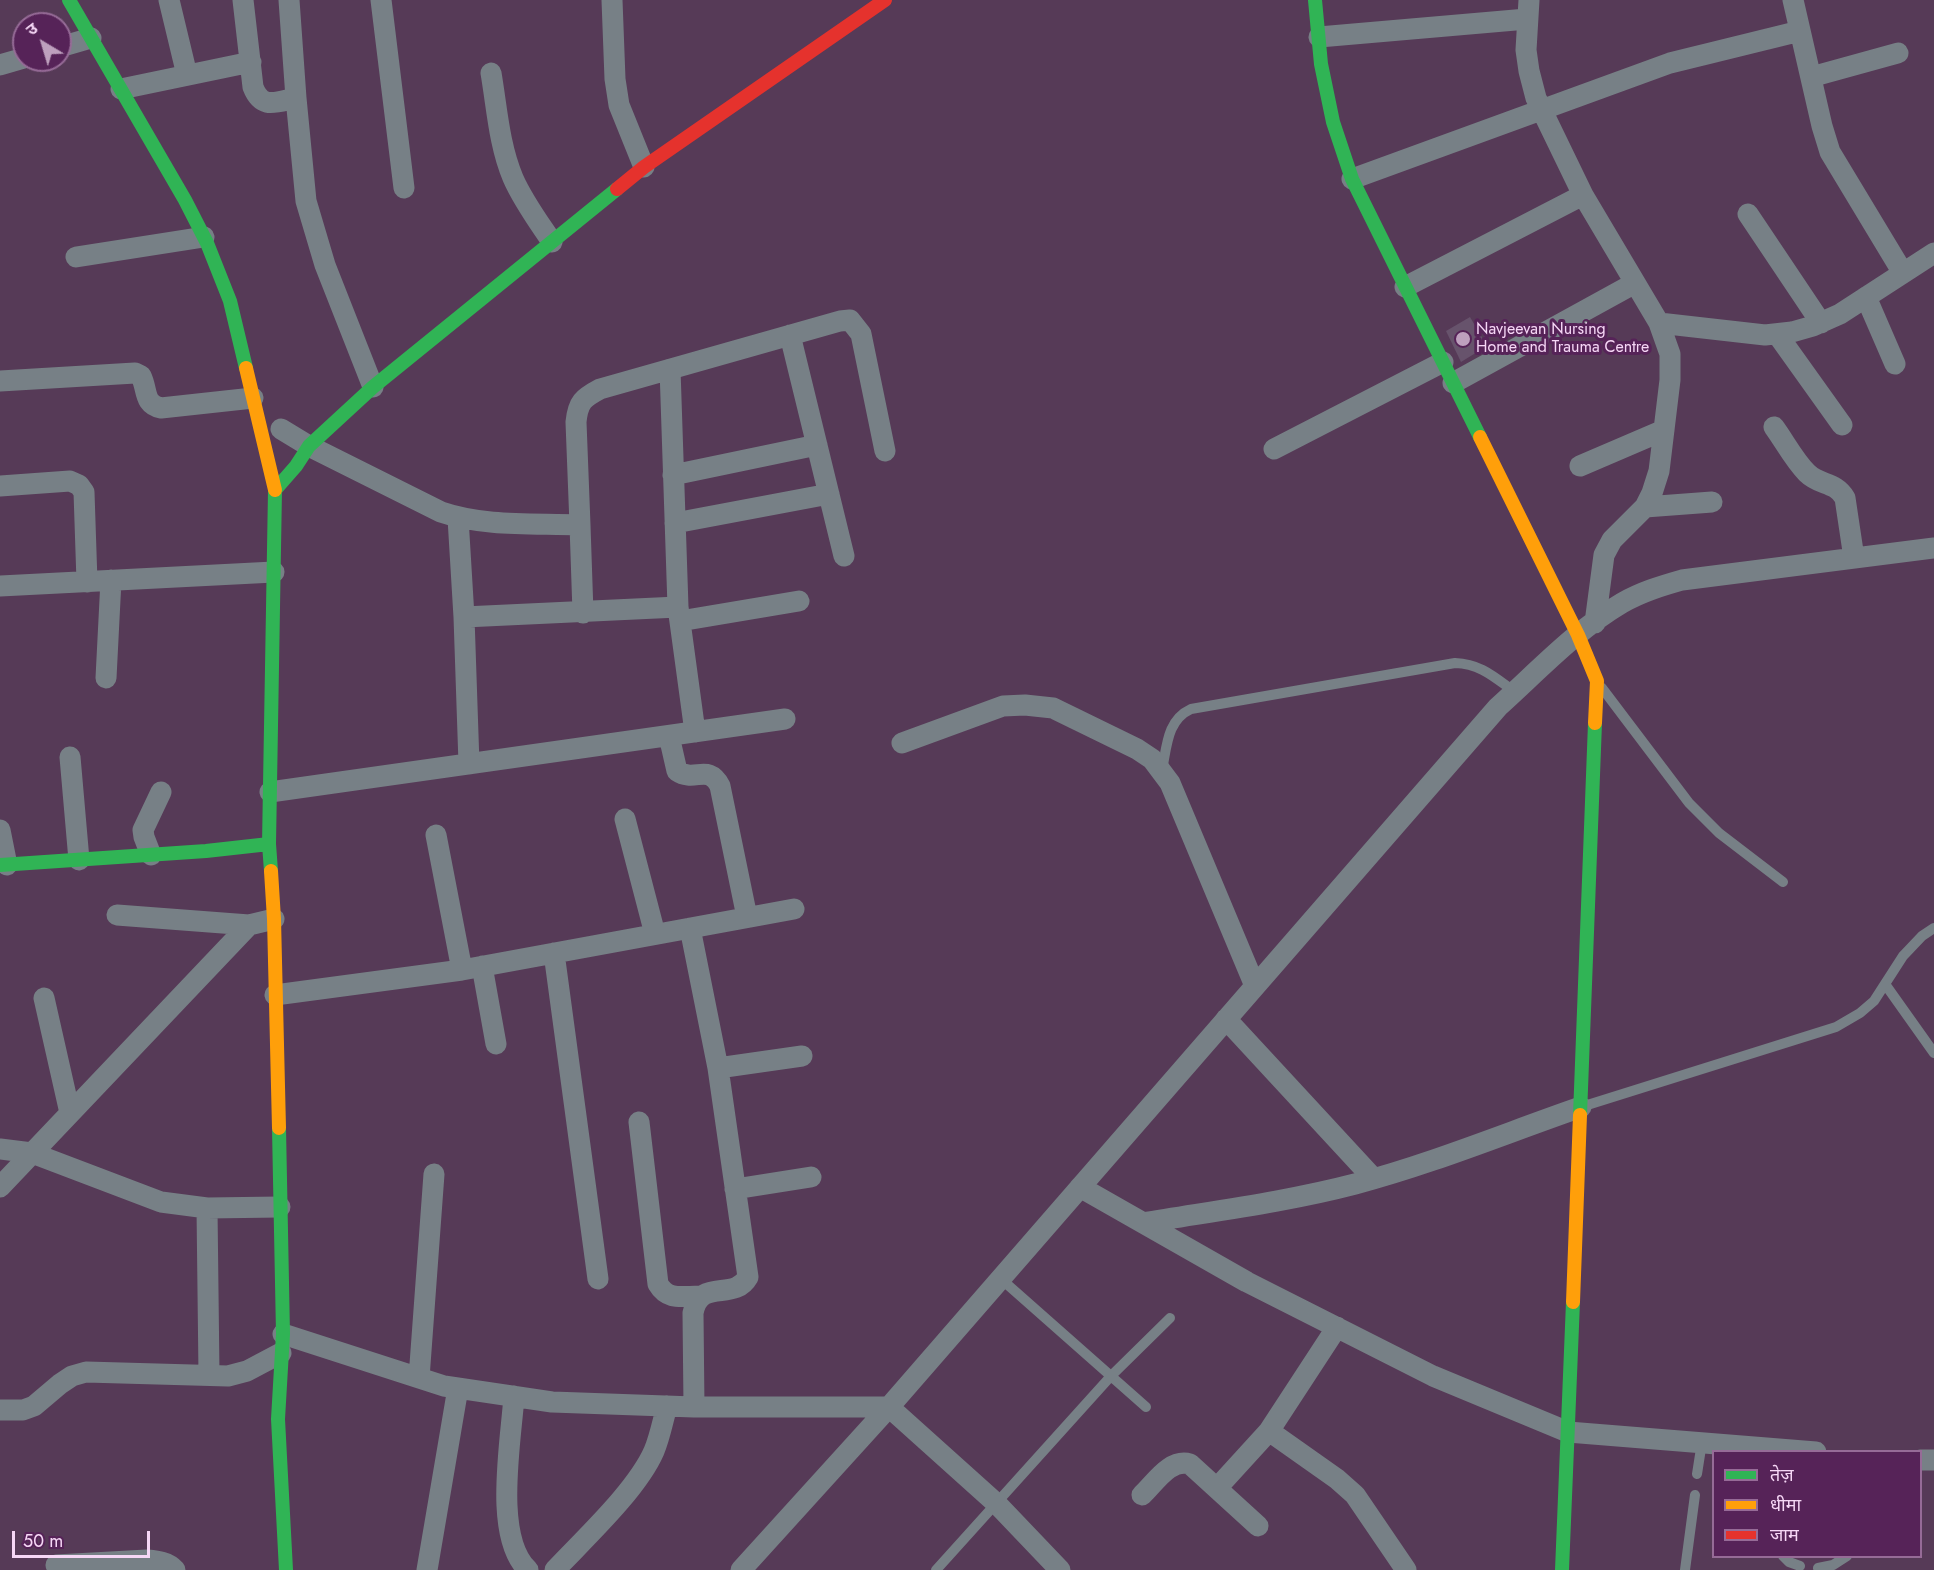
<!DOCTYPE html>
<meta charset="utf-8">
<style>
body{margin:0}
#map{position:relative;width:1934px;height:1570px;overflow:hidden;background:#563a57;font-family:Jost,"Noto Sans Devanagari",sans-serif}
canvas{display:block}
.legend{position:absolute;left:1712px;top:1450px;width:210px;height:108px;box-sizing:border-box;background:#562358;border:2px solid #966b97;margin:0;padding:8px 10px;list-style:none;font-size:18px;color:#f6d7f6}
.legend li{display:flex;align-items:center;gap:12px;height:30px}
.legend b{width:30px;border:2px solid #966b97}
.north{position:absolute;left:12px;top:12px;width:60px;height:60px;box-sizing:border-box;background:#562358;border:2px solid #966b97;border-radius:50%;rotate:322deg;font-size:16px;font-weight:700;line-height:24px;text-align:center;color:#f6d7f6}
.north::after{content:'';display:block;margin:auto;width:21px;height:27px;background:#bea0be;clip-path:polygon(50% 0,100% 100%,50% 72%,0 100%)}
.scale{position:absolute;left:12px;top:1531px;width:138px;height:27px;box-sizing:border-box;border:3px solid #f6d7f6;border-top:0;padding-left:8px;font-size:18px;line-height:21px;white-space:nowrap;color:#f6d7f6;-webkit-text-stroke:4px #562358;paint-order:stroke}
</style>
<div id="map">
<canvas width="1934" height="1570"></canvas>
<ul class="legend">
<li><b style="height:8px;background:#30b455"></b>तेज़</li>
<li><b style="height:8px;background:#ff9f0a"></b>धीमा</li>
<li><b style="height:8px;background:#e5322d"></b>जाम</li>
</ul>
<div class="north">उ</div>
<div class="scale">50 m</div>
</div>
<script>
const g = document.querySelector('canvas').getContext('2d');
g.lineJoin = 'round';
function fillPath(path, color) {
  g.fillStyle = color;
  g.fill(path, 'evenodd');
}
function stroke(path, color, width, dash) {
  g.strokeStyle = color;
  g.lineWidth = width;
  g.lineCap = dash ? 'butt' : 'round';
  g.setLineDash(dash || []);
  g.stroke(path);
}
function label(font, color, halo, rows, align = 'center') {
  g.font = font + ' Jost,sans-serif';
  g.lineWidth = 6;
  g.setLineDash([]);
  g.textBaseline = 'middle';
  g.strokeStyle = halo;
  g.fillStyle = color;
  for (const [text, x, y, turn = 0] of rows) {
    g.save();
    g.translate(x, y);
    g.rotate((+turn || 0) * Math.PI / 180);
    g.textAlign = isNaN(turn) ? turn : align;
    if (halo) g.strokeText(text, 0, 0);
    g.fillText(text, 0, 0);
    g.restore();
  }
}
const building = new Path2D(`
 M1470 317 1487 346 1461 362 1446 331Z`);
const lane = new Path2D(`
 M1602 688 1689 803 1719 833 1783 882
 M1162 770C1167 746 1167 720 1191 709L1455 663C1481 664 1494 677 1515 692
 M1885 984 1934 1053
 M1581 1107 1836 1027 1860 1013 1874 1001 1903 956 1922 936 1934 928
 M1000 1278 1146 1407
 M1697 1474 1702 1442
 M1783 1556 1789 1562 1800 1566
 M1818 1568 1833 1565 1847 1556
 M936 1570 1111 1376 1170 1318
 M1685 1570 1695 1495`);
const street = new Path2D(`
 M169 0 187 75
 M243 0 253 87C262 110 276 102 296 98L306 201 325 265 373 387
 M289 0 296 98
 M381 0 404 188
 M612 0 615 79 619 105 644 167
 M1529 0 1526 50 1529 71 1536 98 1583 195 1659 323 1670 354V380L1659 471 1652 493 1645 507 1612 540 1604 555 1595 623
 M1793 0 1822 126 1830 152 1903 273
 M1319 37 1527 19
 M60 47 91 38
 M0 65 24 58
 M491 73C497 108 499 145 513 178 523 201 538 221 552 242
 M1811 77 1898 53
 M121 89 251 62
 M1352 179 1670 63 1800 31
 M1748 214 1821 323
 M76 257 204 237
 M1405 287 1583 195
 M1866 297 1895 364
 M1659 323 1765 335 1792 332 1813 326 1840 314 1934 253
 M1777 334 1842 425
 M790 335 844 556
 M670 369 678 607 695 732
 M0 381 135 373 141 376C148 390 143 404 161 408L253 398
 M1453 383 1635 283
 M1774 427C1785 442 1794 460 1807 473 1820 486 1835 481 1845 498L1854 558
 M281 429 309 446 441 512C485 527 534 523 580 525L576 422C578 402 583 398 600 389L840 321 850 320 861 334 885 451
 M1274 449 1443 362
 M1580 466 1664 430
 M673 475 817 445
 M0 486 70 481 79 485 84 492 87 582
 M1645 507 1712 502
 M458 518 464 617 469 764
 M675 523 829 494
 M580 525 583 613
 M0 586 274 572
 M464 617 678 607
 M680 621 799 601
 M106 678 111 580
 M669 736 677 771C695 783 708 763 720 786L747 917
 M902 743 1003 706 1025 705 1053 708 1137 749 1152 759 1170 783 1255 986
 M70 757 79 860
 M270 792 785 719
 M625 819 655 934
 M0 830 7 865
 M436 835 462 970
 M151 855 144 837 143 830 161 792
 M117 915 249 925
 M690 928 718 1068 748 1277C734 1302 700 1277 693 1313L694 1407
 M554 953 598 1279
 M482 966 496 1044
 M275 995 462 970 794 909
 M44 998 70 1113
 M1226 1019 1373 1178
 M718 1068 802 1056
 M639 1122 658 1284C668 1301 682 1296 700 1296
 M0 1149 32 1153 161 1202 207 1208 280 1207
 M0 1187 249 925 274 919
 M1080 1187 1247 1282 1433 1376 1568 1432 1816 1452
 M735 1189 811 1177
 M207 1208 209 1375
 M1143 1223C1214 1211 1286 1202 1355 1184 1431 1164 1506 1133 1581 1107
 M283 1334 444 1386 552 1402 694 1407H889L997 1504 1060 1570
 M419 1378 434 1174
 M514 1396C511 1442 493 1537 528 1570
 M0 1410H23L34 1406 60 1384 72 1376 86 1372 228 1376 247 1371 281 1353
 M1269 1431 1337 1479 1355 1495 1406 1570
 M1920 1460H1934
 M1217 1488 1269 1431 1337 1327
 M1142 1495C1155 1483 1170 1458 1190 1464L1258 1526
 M56 1565 147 1560C157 1561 168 1562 175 1570
 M427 1570 458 1388
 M555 1570C585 1538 637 1490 654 1451 660 1437 663 1420 667 1406
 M741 1570 889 1407 1498 707C1537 672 1576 630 1622 603 1641 592 1661 586 1682 580L1934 548`);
const fast = new Path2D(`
 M69 0 185 200 207 243 230 301 246 368
 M1315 0 1321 64 1333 122 1352 179 1480 437
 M0 865 206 851 269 844
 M271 871 269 844 275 490 296 466 309 446 373 387 617 189
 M1580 1115 1595 723
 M279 1128 283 1334 278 1419 286 1570
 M1562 1570 1573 1302`);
const slow = new Path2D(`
 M246 368 275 490
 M1480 437 1578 635 1597 681 1595 723
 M271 871 274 919 279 1128
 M1573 1302 1580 1115`);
const jam = new Path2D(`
 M617 189 644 167 885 0`);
const markers = [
 [1463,339,8,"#bea0be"]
];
const poiNames = [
 ["Navjeevan Nursing",1476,330],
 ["Home and Trauma Centre",1476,348]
];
fillPath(building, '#67536c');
stroke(lane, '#778086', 10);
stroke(street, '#778086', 21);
stroke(fast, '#30b455', 14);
stroke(slow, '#ff9f0a', 14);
stroke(jam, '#e5322d', 14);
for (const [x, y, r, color] of markers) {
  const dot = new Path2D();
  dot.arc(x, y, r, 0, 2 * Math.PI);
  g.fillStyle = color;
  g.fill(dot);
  stroke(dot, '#562358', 2);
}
label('16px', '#f6d7f6', '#562358', poiNames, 'left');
</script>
